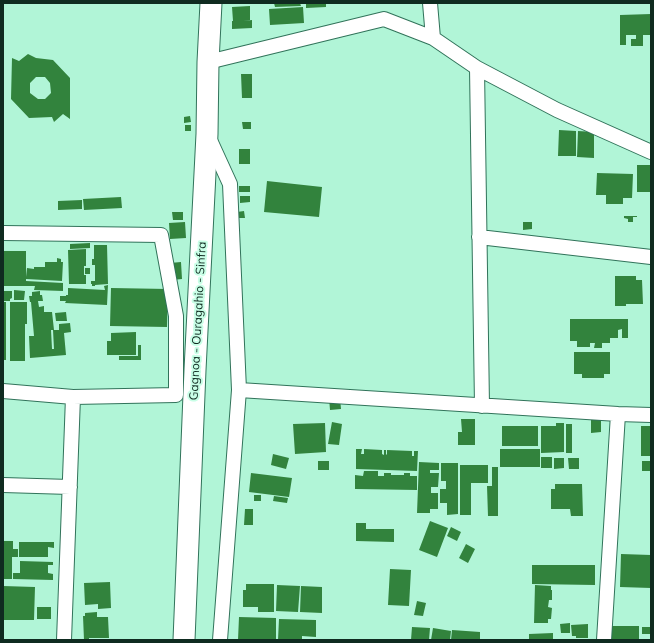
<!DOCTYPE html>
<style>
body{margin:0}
#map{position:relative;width:654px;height:643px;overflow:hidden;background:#b1f5d7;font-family:Mulish,sans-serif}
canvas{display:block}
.frame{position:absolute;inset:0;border:4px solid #0f2b20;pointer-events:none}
</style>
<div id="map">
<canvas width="654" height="643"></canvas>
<div class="frame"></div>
</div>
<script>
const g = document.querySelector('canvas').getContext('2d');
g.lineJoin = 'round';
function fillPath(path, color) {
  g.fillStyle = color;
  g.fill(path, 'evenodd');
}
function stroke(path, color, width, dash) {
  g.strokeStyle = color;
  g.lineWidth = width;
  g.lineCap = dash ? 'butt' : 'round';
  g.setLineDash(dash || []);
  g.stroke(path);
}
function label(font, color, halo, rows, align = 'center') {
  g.font = font + ' Mulish,sans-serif';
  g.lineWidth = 4;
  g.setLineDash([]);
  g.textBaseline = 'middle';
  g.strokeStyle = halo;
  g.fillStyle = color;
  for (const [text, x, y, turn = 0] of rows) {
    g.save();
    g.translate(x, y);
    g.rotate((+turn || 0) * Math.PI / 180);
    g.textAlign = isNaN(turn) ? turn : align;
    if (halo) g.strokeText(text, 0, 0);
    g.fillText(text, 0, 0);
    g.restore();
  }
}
const building = new Path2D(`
 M274 3H300L301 6 275 7Z
 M306 3H326V7L306 8Z
 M250 6V20L243 21 252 20V28L232 29V21H233L232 7Z
 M303 7 304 23 270 25 269 9Z
 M651 14V35H643V46H631V39H636V35H626V45H620V15Z
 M28 54 36 58 53 60 70 78V119L63 114 54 122 52 117 29 118 11 99 12 58 19 61ZM36 77H45L50 83 51 93 45 99H38L30 93V83Z
 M241 74H252V98H242Z
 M190 116 191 122 184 123V117Z
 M242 122H251V129H243Z
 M185 125H191V131H185Z
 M559 130 576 131V156H558Z
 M578 131 594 132V158L577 157Z
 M239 149H250V164H239Z
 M637 165H651V192H637Z
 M597 173 633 174 632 198H623V204H606V195H596Z
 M267 181 322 187 319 217 264 212Z
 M239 186H250V192H239Z
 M240 196H250V202L240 203Z
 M121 197 122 208 84 210 83 199Z
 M82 200V209L58 210V201Z
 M244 211 245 218H238L237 212Z
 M172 212H183V220H173Z
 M624 216H637V217H633V222H628V219L624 218Z
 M185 222 186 238 170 239 169 223Z
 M523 222H532V229L523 230Z
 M90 243V248L70 249V244Z
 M94 245H107L108 284 95 285V286H92V284H91V281H95V265H92V259H94Z
 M86 249V266H84V275H86V284H69L68 250Z
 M3 251H26V277L27 268 34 269V267H45V262H57V258L61 259V262H63L62 281 26 279V281L63 283V291L34 290 35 286H3Z
 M181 262 182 279 172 280 170 263Z
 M85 268H90V274H85Z
 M615 276H636V280H642L643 304H626V306H615Z
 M108 285 107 305 65 303 66 301H60V296H66V295H68V288L105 290 104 286Z
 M111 288 168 289 167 327 110 326Z
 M14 290 25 291 24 300H14Z
 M3 291H12V298L10 299V301H3Z
 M40 291V295H42L43 301H38L39 307 44 306V312H52L54 330H51L52 349H54L53 330H59V324L70 323 71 332 64 333 66 355 30 358 29 336H34L31 302H30L29 296H32V292Z
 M3 302H6V360H3Z
 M10 302H27V324H25V361H10Z
 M66 312 67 321H56L55 313Z
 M570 319H628V338H622V329L618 330V338H610V343H602V348H594L595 343H590V347H577V341H570Z
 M136 332V355H107V341H111V333Z
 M138 345H141V360H119V356H138Z
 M574 352H610V374H604V378H582V374H574Z
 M329 398H340L341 409 330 410Z
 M461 419H475V445H458V432H462Z
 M591 419H601V432L591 433Z
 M332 422 342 424 339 445 328 444Z
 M325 423 326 452 295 454 293 424Z
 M556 423H564V452L541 453V426H556Z
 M566 424H572V453H566Z
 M502 426H538V446H502Z
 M641 426H651V455H650V456H641Z
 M356 449H362L361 454H364V449L382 450V454L384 455V450H386V454L387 455V450L412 451V456H414V451H418L417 471 356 469Z
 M500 449H540V467H500Z
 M273 454 289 458 286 469 271 465Z
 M541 457H552V468H541Z
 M554 458H564V468L554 469Z
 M568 458H579V469H569Z
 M318 461H329V470H318Z
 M642 461H651V471H642Z
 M419 462 439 463V470H430V473H439L438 487H431V493H438V509H430V513H417Z
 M441 463H458V514L447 515V503H440V489H446V481H441Z
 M460 465H488V483H471V515H460Z
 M492 467H498V516H488L487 486H492Z
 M364 471H378V476H384V473H391V475H404V473H410V476H417V490L355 489V475L363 476Z
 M251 473 292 478 289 497 249 492Z
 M555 484H582L583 516H571L570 509H551V489H555Z
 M254 495H261V501H254Z
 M274 496 288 498 287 503 273 501Z
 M245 509H253V525H244Z
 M430 521 448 528 437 557 419 550Z
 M356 523H366V529H394V542L356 541Z
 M451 527 461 532 457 541 447 536Z
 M3 541H13V549H18V557H12V579H3Z
 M19 542H54V548L48 547V557H19Z
 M466 544 475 549 468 563 459 558Z
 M621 554 651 555V588L620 587Z
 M20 561 53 562V565H48V573L53 574V580L13 579V573H20Z
 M532 565H595V585L532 584Z
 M390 569 411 570 409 606 388 605Z
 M110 582 111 608 98 609V604L85 605 84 583Z
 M246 584H274V612H258V607H243V590H246Z
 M277 585 300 586 298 612 276 611Z
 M535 585 551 586V590H552V600H549L548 607 552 608 551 619H548V623H534Z
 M3 586 35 587 34 620H3Z
 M301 586 322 587V613L300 612Z
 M417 601 426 603 423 616 414 615Z
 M37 607H51V619H37Z
 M97 612V617H108L109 638H89V640H84L83 616H85V613Z
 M239 617 276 618V640H238Z
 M279 619 316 620V637L302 636V640H278Z
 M570 623V633H561L560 624Z
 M588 624V638H576V636H572L571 625Z
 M611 626H639V640H611Z
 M412 627 430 628 429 640H411Z
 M642 627H651V634H642Z
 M433 628 451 631 450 640H431Z
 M452 630 480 632V640H451Z
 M553 633V640H529V634Z`);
const street = new Path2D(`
 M430 3 433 38
 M208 62 384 19 433 38 477 68 557 110 651 152
 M477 68 482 406
 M209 138 230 184 239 390 220 640
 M3 233 161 235 176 316V395L73 397 3 391
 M479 237 651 257
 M239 390 618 414 651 415
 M3 485 70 487
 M64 640 73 397
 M604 640 618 414`);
const secondary = new Path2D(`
 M184 640 195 370 207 134 208 62 211 3`);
const streetNames = [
 ["Gagnoa - Ouragahio - Sinfra",198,321,-87]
];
fillPath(building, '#32833d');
stroke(street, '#31735a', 16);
stroke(secondary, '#31735a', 23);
stroke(street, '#fff', 14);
stroke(secondary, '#fff', 21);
label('12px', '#0f2b20', '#c9ffe7', streetNames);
</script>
